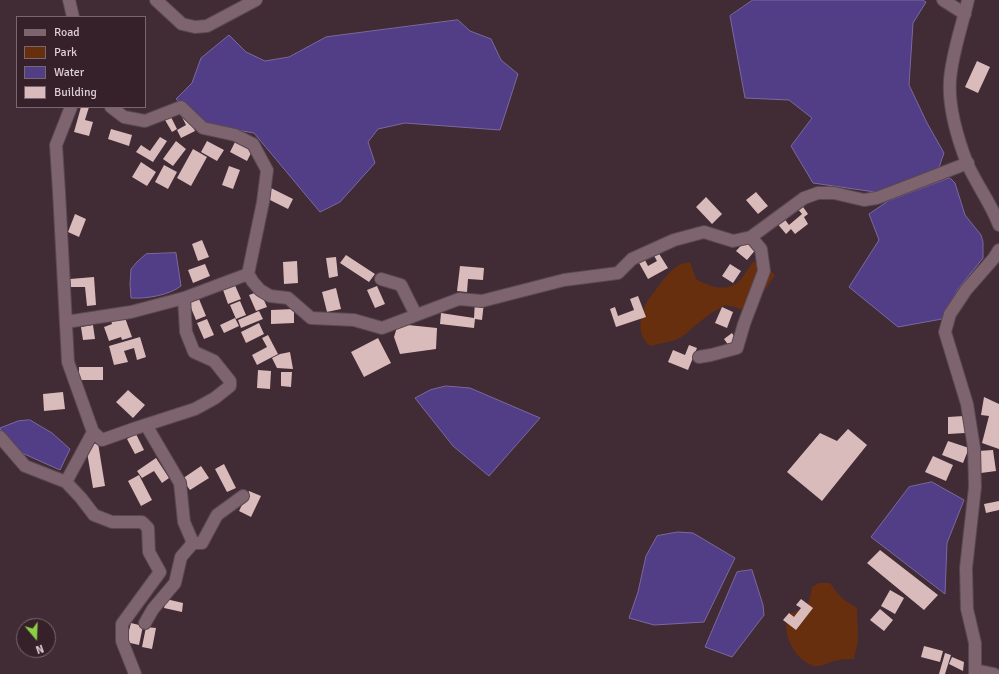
<!DOCTYPE html>
<style>
body{margin:0}
#map{position:relative;width:999px;height:674px;overflow:hidden;background:#412b35;font-family:Signika,sans-serif}
canvas{display:block}
.legend{position:absolute;left:16px;top:16px;width:130px;height:92px;box-sizing:border-box;background:#36212b;border:1px solid #79676f;margin:0;padding:5px 7px;list-style:none;font-size:12px;color:#ddcfd5}
.legend li{display:flex;align-items:center;gap:8px;height:20px}
.legend b{width:20px;border:1px solid #79676f}
.north{position:absolute;left:16px;top:618px;width:40px;height:40px;box-sizing:border-box;background:#36212b;border:1px solid #79676f;border-radius:50%;rotate:161deg;font-size:11px;font-weight:700;line-height:16px;text-align:center;color:#ddcfd5}
.north::after{content:'';display:block;margin:auto;width:14px;height:18px;background:#8cce45;clip-path:polygon(50% 0,100% 100%,50% 72%,0 100%)}
</style>
<div id="map">
<canvas width="999" height="674"></canvas>
<ul class="legend">
<li><b style="height:5px;background:#7d646f"></b>Road</li>
<li><b style="height:11px;background:#682f0f"></b>Park</li>
<li><b style="height:11px;background:#523d87"></b>Water</li>
<li><b style="height:11px;background:#dabbbb"></b>Building</li>
</ul>
<div class="north">N</div>
</div>
<script>
const g = document.querySelector('canvas').getContext('2d');
g.lineJoin = 'round';
function fillPath(path, color) {
  g.fillStyle = color;
  g.fill(path, 'evenodd');
}
function stroke(path, color, width, dash) {
  g.strokeStyle = color;
  g.lineWidth = width;
  g.lineCap = dash ? 'butt' : 'round';
  g.setLineDash(dash || []);
  g.stroke(path);
}
const green = new Path2D(`
 M690 262 696 279C711 288 730 293 742 278 746 273 749 267 753 262 764 265 767 267 775 275L755 305 743 310 735 307 725 305 710 314 692 328 686 334 676 340 650 346C637 335 639 321 645 306 647 300 653 294 657 288 664 279 670 270 681 264 684 263 687 263 690 262Z
 M819 583H830C839 596 843 600 857 608L858 641 854 659C848 659 841 659 835 661 829 662 821 667 814 666 798 662 783 638 787 622 788 619 790 616 791 613 809 607 809 605 812 587Z`);
const water = new Path2D(`
 M753 0H922L926 2 913 23 909 85 927 123 944 153 938 170 875 192 813 183 791 146 812 118 789 100 745 98 730 16Z
 M458 20 470 31 491 39 501 60 518 74 500 130 405 123 378 129 368 142 375 163 340 202 320 212 254 133 208 125 176 99 192 83 201 58 229 35 246 52 265 61 289 57 326 37Z
 M950 178 955 183 965 215 981 235 983 242V258L958 289 942 319 898 327 849 287 879 240 869 214 888 201Z
 M176 253 181 286C169 295 147 299 131 298L130 284 131 269 137 262 146 254Z
 M446 386 470 388 540 418 489 476 453 446 415 398 430 390Z
 M30 420 52 433 70 449 60 470 22 453 0 429V428L18 421Z
 M932 482 964 500 947 543 945 594 871 537 909 487Z
 M678 532 693 533 735 558 704 622 654 625 629 618 638 592 646 556 657 536Z
 M752 570 763 605 764 615 732 657 705 647 737 572Z`);
const building = new Path2D(`
 M977 61 990 67 978 93 965 87Z
 M81 107H89L85 120 93 122 89 136 74 132Z
 M187 115 195 131 181 138 177 130 186 125 182 117Z
 M171 117 177 129 172 132 165 120Z
 M111 129 132 135 129 146 108 139Z
 M160 137 167 141 153 162 136 152 141 145 150 151Z
 M176 141 186 149 173 166 163 159Z
 M207 141 224 150 217 161 201 152Z
 M235 142 252 151 247 161 230 152Z
 M193 149 207 157 191 186 177 178Z
 M141 162 156 172 147 186 132 177Z
 M164 165 177 172 168 189 155 182Z
 M229 166 240 170 233 189 222 185Z
 M271 188 293 199 288 209 266 198Z
 M756 192 768 206 758 214 746 200Z
 M706 197 722 214 712 224 696 207Z
 M801 204 808 214 804 217 808 224 795 234 791 229 786 234 776 222 783 217 789 225 802 214 797 208Z
 M75 214 86 219 79 237 68 232Z
 M747 239 757 248 747 260 736 251Z
 M202 240 209 257 198 261 192 244Z
 M658 252 668 268 648 279 638 261 644 258 648 266 657 261 653 254Z
 M346 255 375 274 369 282 340 263Z
 M336 257 338 276 329 278 326 258Z
 M297 261 298 283 284 284 283 262Z
 M205 264 210 276 193 283 188 270Z
 M730 264 741 271 733 283 722 276Z
 M460 266 484 268 483 280 468 279 467 292 457 291Z
 M94 277 96 305 87 306 85 287H70V279Z
 M234 283 241 299 228 304 222 287Z
 M377 286 385 304 375 308 367 290Z
 M336 288 341 309 327 312 322 292Z
 M260 291 267 307 256 311 249 295Z
 M638 296 646 317 616 327 610 309 615 307 618 316 634 310 630 299Z
 M199 299 206 316 196 320 189 303Z
 M240 301 246 315 236 319 230 305Z
 M475 301 484 302 482 320 475 319 474 328 440 324 441 313 474 318Z
 M722 307 733 312 727 328 715 323Z
 M294 309V323L271 324V310Z
 M259 311 263 319 241 328 238 320Z
 M124 315 132 337 122 340 121 337 109 341 104 327 112 324 111 320Z
 M235 318 239 326 224 333 220 325Z
 M207 319 214 335 204 339 197 323Z
 M259 323 264 334 246 343 241 332Z
 M398 324 437 328 436 349 400 354 394 337Z
 M93 325 95 339 83 340 81 327Z
 M732 333 737 341 729 346 724 339Z
 M268 335 278 354 257 365 252 355 267 347 262 338Z
 M140 337 146 357 137 360 134 348 124 351 128 362 114 365 109 346Z
 M378 338 391 363 364 377 351 352Z
 M689 345 697 348 688 370 668 362 673 350 685 355Z
 M290 352 293 369 277 368 272 358 280 354Z
 M79 367H103V380H79Z
 M258 370 271 371 270 389 257 388Z
 M281 372H292L291 387 281 386Z
 M128 390 145 405 133 418 116 402Z
 M63 392 65 409 44 411 43 394Z
 M984 397 999 404V449L982 443 989 416 981 415Z
 M964 416 965 433 948 434V417Z
 M848 429 867 445 822 501 787 472 820 433 837 441Z
 M136 434 144 450 135 454 127 439Z
 M948 441 969 448 963 463 942 455Z
 M98 443 105 486 93 488 86 446Z
 M993 450 996 471 981 473 978 451Z
 M933 456 953 465 946 481 925 472Z
 M156 458 169 478 162 483 154 471 142 478 137 471Z
 M224 464 236 488 227 492 215 469Z
 M201 466 209 478 190 490 182 479Z
 M139 475 152 500 141 506 128 481Z
 M249 491 261 496 251 517 239 511Z
 M999 501V510L986 513 984 504Z
 M880 550 938 595 924 610 867 563Z
 M890 590 904 598 895 614 881 606Z
 M166 599 183 603 182 612 164 608Z
 M801 599 813 608 796 630 783 620 789 613 794 617 801 608 796 605Z
 M880 609 893 620 884 631 870 620Z
 M131 623 143 626 139 645 126 642Z
 M146 627 156 628 152 649 142 647Z
 M924 646 943 651 940 662 921 657Z
 M945 653 951 655 945 674H939Z
 M952 657 964 662 963 671 949 664Z`);
const minor = new Path2D(`
 M69 0 73 17
 M156 0 182 24 195 27 207 26 256 0
 M943 0 965 14
 M968 0C962 26 952 53 950 80 948 108 957 137 967 163 976 184 991 203 999 225
 M71 107 56 145 59 192 68 362 93 432 102 440 133 429 195 409 215 398 230 386V381L214 361 194 352 186 332 184 298
 M111 107 124 117 145 121 181 107 203 128 235 135 253 144 267 170 263 202 248 274 253 282 260 290 270 296 288 298 311 318 354 320 382 328 459 299 482 301 564 280 618 273 632 259 674 240 704 232 733 241 751 237 804 198 818 193H834L864 200 877 198 968 163
 M381 279 401 285 416 315
 M66 322 131 312 184 298 248 274
 M699 357 711 355 737 348 744 324 764 271 761 249 751 237
 M146 425 180 483 184 522 193 543H202L217 515 243 496
 M0 437 25 466 66 482 81 498 94 515 112 522H142L148 528 149 552 160 572 122 624V641L135 674
 M66 482 93 432
 M145 623 153 609 175 583 181 557 193 543
 M975 670 994 674
 M975 674V643L967 609 966 568 975 487 974 448 967 404 945 332 950 314 966 290 994 258 999 250`);
fillPath(green, '#682f0f');
fillPath(water, '#523d87');
stroke(water, '#7c699e', 1);
fillPath(building, '#dabbbb');
stroke(minor, '#5a4851', 14);
stroke(minor, '#7d646f', 12);
</script>
